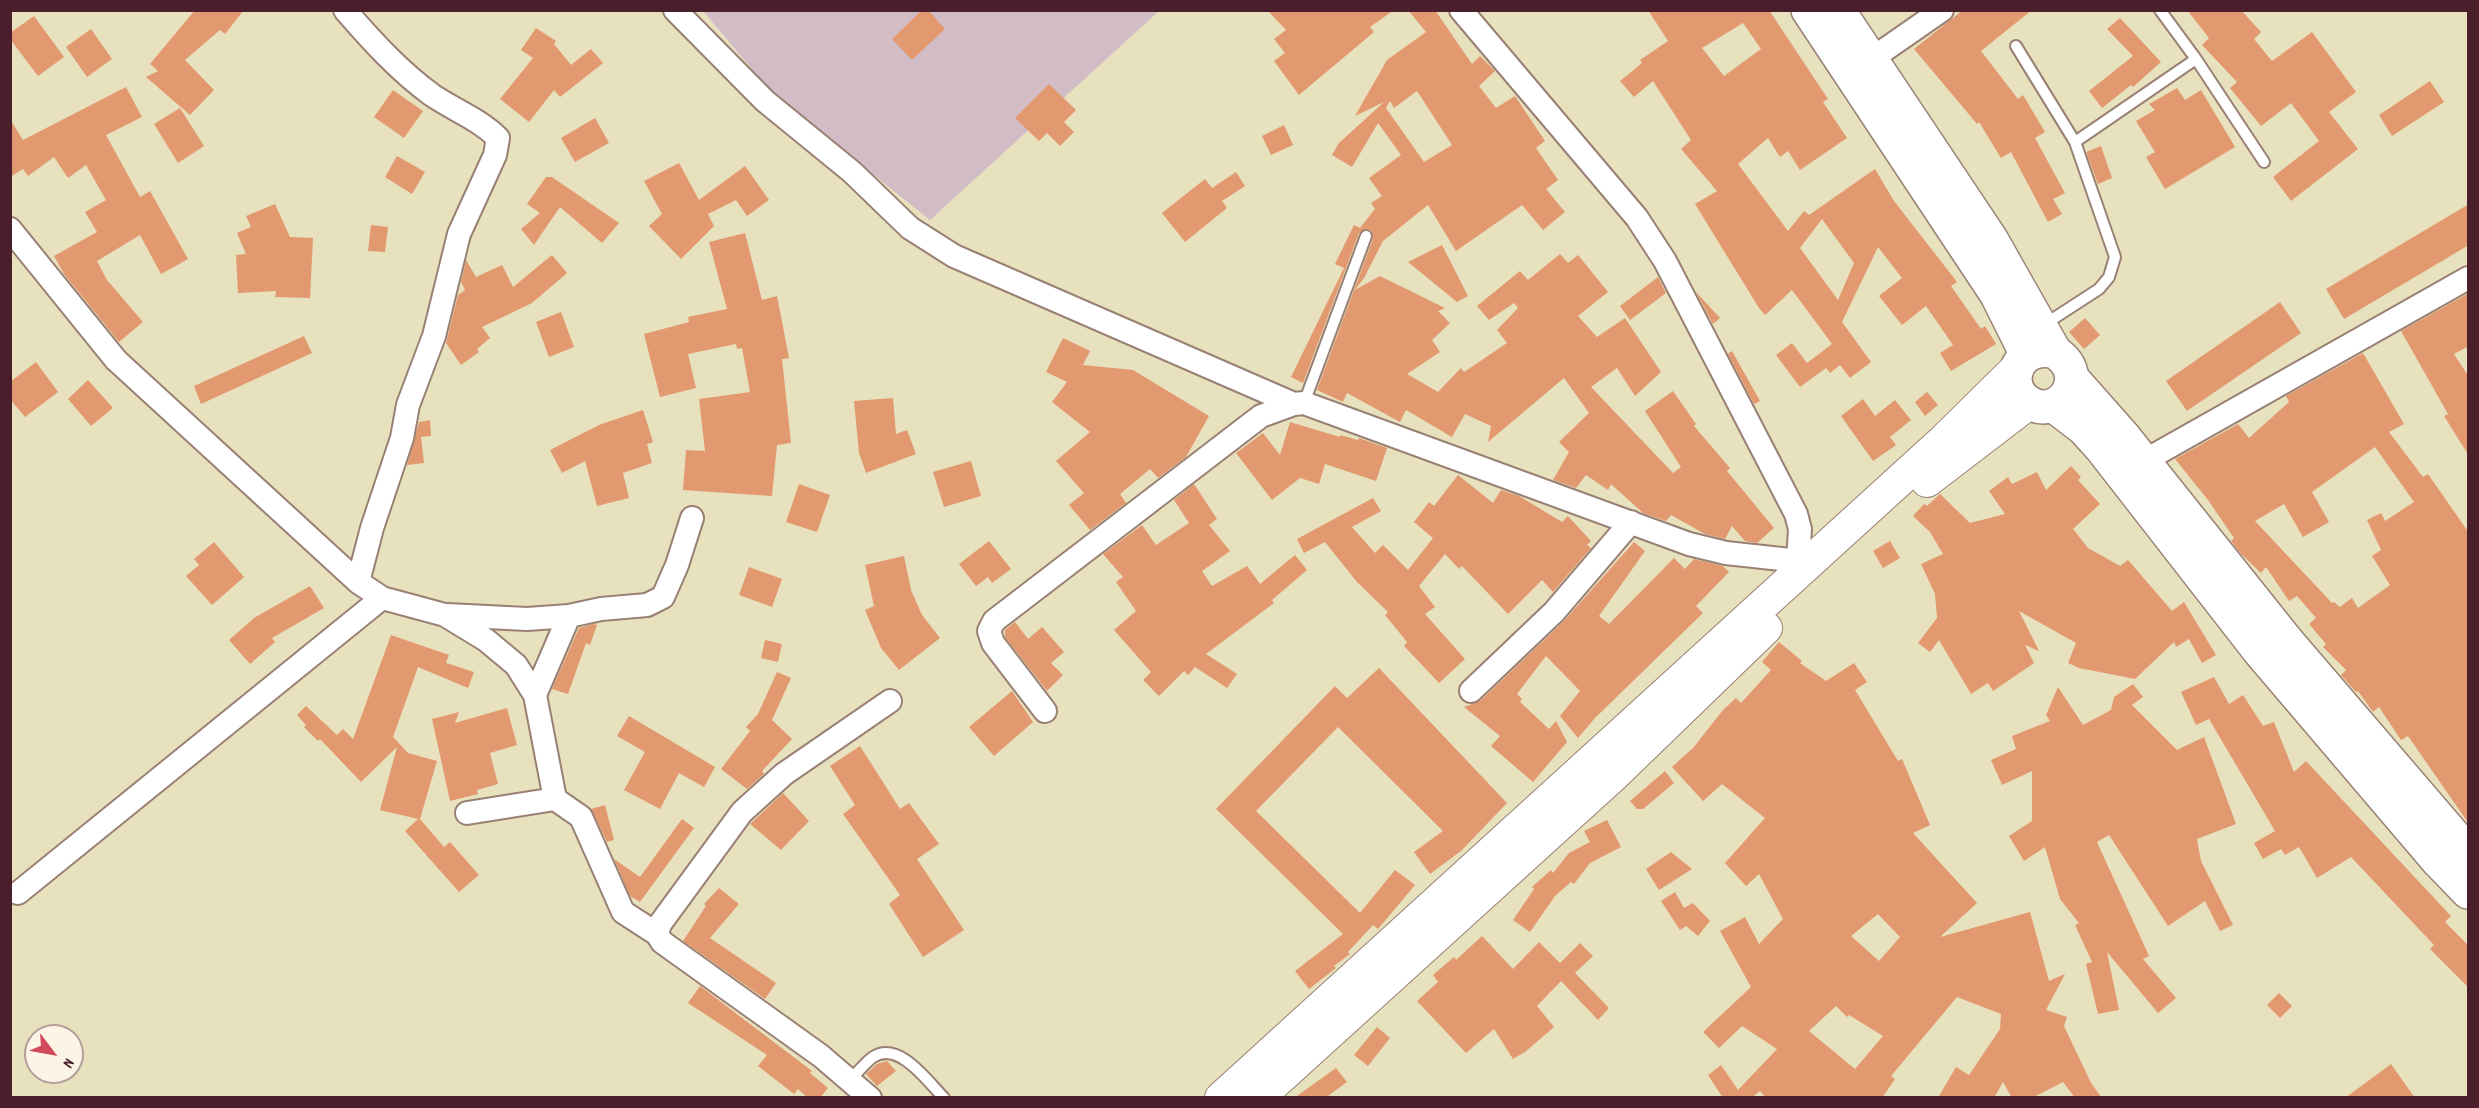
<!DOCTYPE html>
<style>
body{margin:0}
#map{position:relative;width:2479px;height:1108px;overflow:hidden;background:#e8e1be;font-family:Dekko,sans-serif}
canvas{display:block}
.frame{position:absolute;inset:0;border:12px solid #4a1f2b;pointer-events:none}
.north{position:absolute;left:24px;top:1024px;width:60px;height:60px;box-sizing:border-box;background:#fcf5e5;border:2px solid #b59f9b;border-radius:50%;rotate:122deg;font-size:16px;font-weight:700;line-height:24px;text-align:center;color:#4a1f2b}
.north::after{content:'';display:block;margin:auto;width:21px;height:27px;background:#d1495b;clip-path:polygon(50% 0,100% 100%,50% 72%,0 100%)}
</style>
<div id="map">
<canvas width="2479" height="1108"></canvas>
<div class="frame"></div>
<div class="north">N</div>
</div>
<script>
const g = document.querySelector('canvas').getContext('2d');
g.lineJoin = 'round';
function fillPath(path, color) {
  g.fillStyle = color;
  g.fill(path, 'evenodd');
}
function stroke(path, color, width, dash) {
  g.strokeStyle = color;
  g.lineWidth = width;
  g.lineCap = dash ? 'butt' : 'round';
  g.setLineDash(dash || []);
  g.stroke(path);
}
const industrial = new Path2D(`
 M703 11H1159L930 220 774 95Z`);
const building = new Path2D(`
 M195 10H244L225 34 220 30 185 60 214 90 190 115 146 77 158 71 150 64Z
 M922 10H928L945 29 912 60 892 39Z
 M1267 10H1394L1370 27 1374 32 1299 95 1274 61 1285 53 1274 39 1286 30Z
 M1408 10H1435L1472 64 1480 56 1495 71 1479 86 1496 108 1515 96 1545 141 1536 148 1558 180 1546 189 1565 212 1543 230 1522 205 1456 251 1428 205 1383 241 1364 278 1355 290 1380 276 1445 308 1438 311 1450 323 1432 340 1440 352 1407 374 1438 392 1461 368 1464 372 1507 343 1497 330 1518 308 1514 303 1489 320 1477 306 1520 271 1528 280 1560 254 1568 263 1578 255 1608 292 1578 316 1597 337 1625 318 1661 372 1635 396 1617 368 1591 387 1673 473 1681 467 1645 411 1673 391 1696 424 1694 426 1730 468 1727 471 1774 528 1757 543 1745 541 1732 526 1725 539 1705 534 1671 515 1666 521 1643 513 1611 484 1608 490 1586 475 1576 488 1553 480 1569 452 1559 442 1589 413 1564 378 1488 442 1491 426 1465 414 1452 437 1406 410 1400 422 1347 393 1343 402 1317 390 1373 239 1372 232 1368 229 1359 233 1303 383 1291 377 1344 268 1335 264 1354 225 1360 228 1375 209 1371 203 1382 196 1369 178 1401 155 1378 123 1352 167 1332 155 1339 143 1384 102 1355 116 1387 60 1426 32ZM1417 91 1452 145 1424 162 1386 108 1390 101 1394 108Z
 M1648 10H1769L1828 99 1823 102 1847 138 1800 170 1788 151 1780 157 1768 138 1738 164 1788 231 1804 211 1809 215 1875 169 1894 201 1957 282 1951 286 1981 329 1985 326 1996 344 1951 371 1940 353 1953 345 1926 306 1902 325 1879 296 1902 278 1878 247 1842 322 1871 362 1850 378 1840 365 1830 373 1826 368 1800 387 1776 355 1792 343 1807 363 1832 344 1792 290 1765 315 1759 308 1695 204 1717 191 1681 149 1691 140 1653 81 1634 97 1620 81 1642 63 1640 60 1668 41ZM1743 23 1761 49 1724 76 1702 48ZM1822 219 1854 263 1838 300 1800 248Z
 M1963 10H2032L1981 51 2018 99 2023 95 2045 132 2035 138 2065 193 2053 199 2062 214 2048 222 2011 152 2001 158 1979 122 1977 124 1914 49Z
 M2187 10H2241L2261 32 2254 39 2272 61 2312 32 2356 92 2329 112 2358 149 2291 201 2273 177 2319 141 2291 103 2261 126 2230 88 2237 82 2202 45 2209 38Z
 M34 16 64 57 38 76 10 39V33Z
 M2120 18 2161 62 2133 87 2131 85 2102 108 2089 91 2133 56 2107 29Z
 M536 28 556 41 554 44 571 65 591 49 603 63 560 97 554 90 529 122 500 99 533 58 521 50Z
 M91 29 112 59 87 77 66 47Z
 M2430 81 2444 102 2392 136 2379 115Z
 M1049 84 1076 110 1064 122 1074 132 1060 146 1047 133 1039 141 1015 118Z
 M126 87 142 117 106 135 140 197 150 191 188 259 161 274 140 235 97 261 107 280 143 322 119 342 64 274 54 256 97 232 85 212 106 200 86 165 68 178 54 157 28 176 23 169 10 177V119L23 140Z
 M2177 88 2185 100 2201 90 2235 147 2165 189 2146 157 2155 152 2136 121 2155 110 2149 104Z
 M393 90 423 111 404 138 374 117Z
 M180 108 204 146 178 163 154 124Z
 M595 118 609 143 575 162 561 138Z
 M1284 125 1293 145 1271 155 1262 136Z
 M2101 146 2112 178 2098 184 2086 152Z
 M397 156 425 172 412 194 385 177Z
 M679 163 699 200 745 166 769 200 747 216 736 200 708 214 714 226 681 259 649 226 662 214 644 181Z
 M1236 172 1245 186 1222 201 1227 208 1185 242 1162 213 1205 179 1212 188Z
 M546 177H552L619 223 602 243 560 207 534 245 521 229 540 213 527 204Z
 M275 204 290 237 313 238 310 298 275 297 276 291 238 293 236 255 246 254 237 233 251 227 246 216Z
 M2469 204V245L2344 319 2326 289Z
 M371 225 388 227 385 252 368 251Z
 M745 233 762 300 777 296 789 358 782 359 791 443 777 445 772 496 683 490 686 450 705 451 699 399 750 392 742 348 737 349 736 344 688 354 696 388 660 397 644 334 689 322 688 317 727 309 709 242Z
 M1442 245 1468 296 1457 302 1408 262Z
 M552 255 567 273 532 303 482 327 490 338 477 349 479 352 461 365 446 343 458 295 465 290 461 282 466 260 476 277 502 265 513 287Z
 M1658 277 1666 293 1630 320 1620 306Z
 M1696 292 1720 318 1713 324Z
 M2469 293V346L2454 354 2469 377V456L2444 416 2448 414 2401 331Z
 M2280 302 2301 333 2187 411 2166 381Z
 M561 312 574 347 549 357 536 322Z
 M2085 318 2100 335 2084 349 2069 332Z
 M304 336 312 353 201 404 194 386Z
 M1063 338 1090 351 1083 365 1133 370 1209 416 1186 457 1158 478 1150 469 1120 494 1126 503 1090 530 1069 505 1084 493 1056 461 1090 432 1052 402 1067 382 1046 372Z
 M1732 351 1760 401 1754 404 1728 354Z
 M2363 353 2404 424 2389 432 2423 477 2428 474 2469 533V824L2408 736 2401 740 2379 707 2373 712 2358 691 2356 692 2341 675 2346 670 2323 647 2326 644 2309 624 2316 618 2297 596 2289 601 2266 567 2261 573 2240 553 2231 541 2234 538 2208 500 2175 459 2238 424 2249 438 2289 402 2286 396ZM2375 447 2414 502 2385 521 2381 513 2367 520 2381 550 2372 556 2390 585 2358 608 2352 598 2340 607 2334 602 2332 603 2255 521 2284 504 2303 537 2329 522 2312 492Z
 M36 362 58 392 25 417 10 399V382Z
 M88 380 113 408 91 426 68 399Z
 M1927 392 1938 405 1925 416 1915 402Z
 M893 398 896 434 907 430 916 454 866 473 859 453 854 401Z
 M1863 399 1875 416 1895 400 1911 420 1890 437 1896 445 1873 461 1841 416Z
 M643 410 653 442 647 444 652 463 623 473 629 498 597 506 585 461 562 473 550 450 599 425Z
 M430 420 431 436 421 437 424 463 407 465 419 422Z
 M1290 422 1340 437V435L1358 440 1359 438 1387 448 1376 481 1325 464 1319 484 1300 478 1272 500 1236 453 1263 433 1280 455Z
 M971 461 981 496 944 507 933 472Z
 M2071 466 2081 477 2078 480 2100 504 2073 529 2088 548 2120 566 2128 560 2172 611 2184 602 2216 655 2202 663 2189 639 2176 647 2174 642 2135 679 2079 668 2068 663 2076 643 2019 611 2039 651 2025 645 2034 663 1993 691 1988 683 1971 694 1939 640 1930 652 1918 643 1937 618 1935 594 1921 564 1943 554 1930 532 1913 516 1924 504 1927 506 1940 494 1970 523 2005 514 1989 491 2008 477 2012 484 2037 472 2046 490Z
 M1458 475 1493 503 1501 490 1519 496 1562 522 1568 516 1591 541 1587 545 1591 548 1553 592 1542 580 1508 614 1462 566 1459 569 1445 554 1419 586 1435 607 1425 614 1465 659 1439 683 1404 646 1407 642 1385 615 1388 612 1357 582 1325 542 1304 553 1297 539 1373 498 1381 511 1352 527 1375 553 1383 545 1408 570 1433 538 1414 522 1429 502 1434 506Z
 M799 484 830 495 817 532 786 522Z
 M1194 484 1217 519 1209 525 1230 551 1202 571 1212 586 1247 566 1260 584 1295 555 1307 570 1272 600 1274 603 1206 654 1237 674 1227 688 1195 667 1188 675 1184 671 1159 696 1143 680 1151 672 1114 630 1136 611 1116 582 1123 577 1103 554 1142 525 1156 545 1189 523 1174 500Z
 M989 541 1011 569 992 583 988 577 976 586 959 564Z
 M1890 541 1900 558 1883 568 1873 551Z
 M214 542 244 577 212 605 186 576 199 565 194 559Z
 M1634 542 1645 551 1599 616 1609 624 1674 558 1685 569 1694 559 1723 566 1729 572 1696 606 1703 613 1595 718 1578 738 1560 716 1580 691 1546 656 1517 694 1522 699 1520 702 1549 729 1556 721 1567 742 1533 782 1491 746 1500 736 1464 707 1480 701 1563 622Z
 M904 556 911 590 922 615 940 638 899 670 881 648 865 610 874 606 865 565Z
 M749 567 782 579 772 607 739 595Z
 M310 586 324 608 272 638 275 642 250 664 229 640 254 618Z
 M1015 622 1028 639 1042 627 1064 652 1051 663 1063 675 1047 691 1005 637V630Z
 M594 624 597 625 590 645 586 643 568 694 552 689 579 628Z
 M391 635 449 655 446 663 474 672 468 688 418 667 393 737 408 753 437 761 420 819 444 847 450 842 479 875 459 892 405 831 418 819 380 810 397 747 361 782 320 739 318 741 304 727 306 725 297 715 306 706 337 735 343 729 353 739Z
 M765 640 782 644 778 662 761 658Z
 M1779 642 1802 661 1800 663 1826 681 1854 663 1867 682 1855 690 1898 761 1902 759 1930 825 1913 833 1977 903 1940 937 2030 912 2049 981 2065 974 2046 1010 2067 1017 2064 1026 2091 1083 2102 1098H2075L2063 1082 2032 1098H2012L2003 1082 1994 1098H1938L1956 1067 1969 1075 2000 1029 2001 1014 1957 997 1891 1076 1895 1079 1882 1098H1766L1760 1091 1751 1098H1723L1708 1075 1721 1065 1738 1090 1777 1049 1742 1026 1719 1048 1703 1032 1751 987 1720 931 1745 917 1759 944 1783 919 1759 874 1746 886 1725 863 1765 818 1722 784 1703 801 1672 767 1693 748 1723 710 1736 698 1741 703 1771 670 1762 662ZM1878 914 1900 937 1879 961 1851 936ZM1836 1006 1847 1017 1849 1015 1883 1036 1855 1069 1809 1031Z
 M1379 668 1507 803 1461 851 1430 874 1414 852 1443 831 1338 727 1256 811 1360 913 1395 870 1415 885 1378 929 1373 925 1348 952 1350 954 1334 966 1336 968 1309 989 1295 971 1343 934 1216 809 1335 686 1347 698Z
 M777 672 791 678 772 720 792 739 762 771 764 774 747 789 721 769 750 731 746 727 758 714Z
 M2214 677 2229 704 2243 695 2263 726 2274 722 2294 772 2306 761 2451 916 2445 922 2469 946V988L2430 949 2434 945 2351 857 2317 878 2299 847 2285 855 2281 849 2263 859 2254 843 2275 831 2209 719 2196 725 2181 692Z
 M2133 684 2143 697 2132 705 2177 750 2204 737 2236 824 2197 839 2201 861 2233 925 2220 931 2205 901 2168 926 2109 835 2097 842 2149 956 2143 959 2176 998 2158 1013 2107 952 2119 1010 2098 1014 2086 964 2092 962 2075 925 2079 923 2060 899 2045 847 2024 861 2009 836 2032 821V771L2002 785 1991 760 2016 749 2012 736 2050 721 2046 715 2058 687 2083 725 2111 710 2114 697Z
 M1012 691 1033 722 994 756 969 727Z
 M507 708 517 745 490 753 498 784 477 790 478 794 450 801 432 719 459 712 455 723Z
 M629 716 715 767 704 787 679 773 660 809 624 790 645 752 617 736Z
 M860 746 900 809 909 803 939 844 917 859 964 930 923 957 889 904 900 895 843 814 855 805 830 766Z
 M1665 771 1674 783 1643 809H1637L1630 801Z
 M783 793 809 821 781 850 750 824Z
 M605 805 614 840 607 842 591 809Z
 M682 819 694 828 640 902 630 896 614 859 640 877Z
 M1607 820 1621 847 1590 863 1574 884 1571 882 1555 896 1530 932 1513 920 1534 889 1532 887 1551 870 1553 873 1569 853 1590 842 1584 831Z
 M1671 852 1692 869 1659 890 1646 869Z
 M719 888 739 904 710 938 776 983 765 999 683 941 706 906 704 904Z
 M1675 892 1684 908 1693 903 1710 921 1698 936 1686 926 1680 930 1661 901Z
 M1482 936 1513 969 1539 942 1560 963 1580 943 1593 956 1575 973 1609 1008 1598 1020 1561 981 1537 1006 1554 1027 1525 1052 1513 1059 1494 1029 1466 1053 1417 1001 1438 982 1433 975 1454 957 1456 960Z
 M700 986 812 1071 810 1073 828 1088 820 1098H808L798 1089 794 1094 758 1066 767 1055 688 1003Z
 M2279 993 2292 1006 2280 1018 2267 1005Z
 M1377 1027 1390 1038 1368 1066 1354 1055Z
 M887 1061 896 1071 877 1086 866 1074 877 1064Z
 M2391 1064 2415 1098H2345Z
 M1336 1068 1347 1082 1325 1098H1294Z`);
const lane = new Path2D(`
 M2160 10 2196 59 2264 162
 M2016 46 2075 142 2115 257 2109 277 2099 289 2045 324
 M2075 142 2196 59
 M1304 403 1366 236
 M850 1080C857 1073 865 1063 873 1057 899 1040 928 1082 944 1098`);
const street = new Path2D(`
 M345 10C371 40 399 71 432 95 454 110 479 119 498 138L495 155 459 234 434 336 408 405 402 438 372 528 358 582
 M675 10 765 101 852 172 910 228 954 256 1294 404
 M1461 10 1637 218 1665 261 1796 514 1800 529 1798 561
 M1870 60 1942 10
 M10 229 116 360 358 582 382 598 445 615 486 640 516 665 535 695 555 799 581 817 623 912 657 934
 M2144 461 2468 278
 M447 615 527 619 569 616 601 609 647 605 663 597 677 565 692 518
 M1471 691 1554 612 1631 522
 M535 695 569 616
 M1045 711 993 643 989 631 994 621 1261 416 1294 404 1304 403 1689 544 1726 553 1809 562
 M467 813 555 799
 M18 893 382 598
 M870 1098 821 1056 662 942 657 934 660 924 742 812 784 774 890 701`);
const secondary = new Path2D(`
 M1927 481 2029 403
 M1221 1098 1945 439 2017 368
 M1258 1098 1613 776 1766 628`);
const primary = new Path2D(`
 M1808 10 1997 295 2027 355
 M1838 10 1991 239 2055 352C2095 378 2054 427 2023 398 2018 393 2015 385 2015 378 2017 356 2035 347 2055 352
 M2072 378 2125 438 2287 641 2468 852
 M2054 406 2083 428 2102 449 2260 652 2438 861 2468 892`);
fillPath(industrial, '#d2bdc6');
fillPath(building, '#e2996f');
stroke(lane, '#998074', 14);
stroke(street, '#998074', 26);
stroke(secondary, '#998074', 34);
stroke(primary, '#998074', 36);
stroke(lane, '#fff', 10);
stroke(street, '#fff', 22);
stroke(secondary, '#fff', 32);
stroke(primary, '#fff', 33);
</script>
